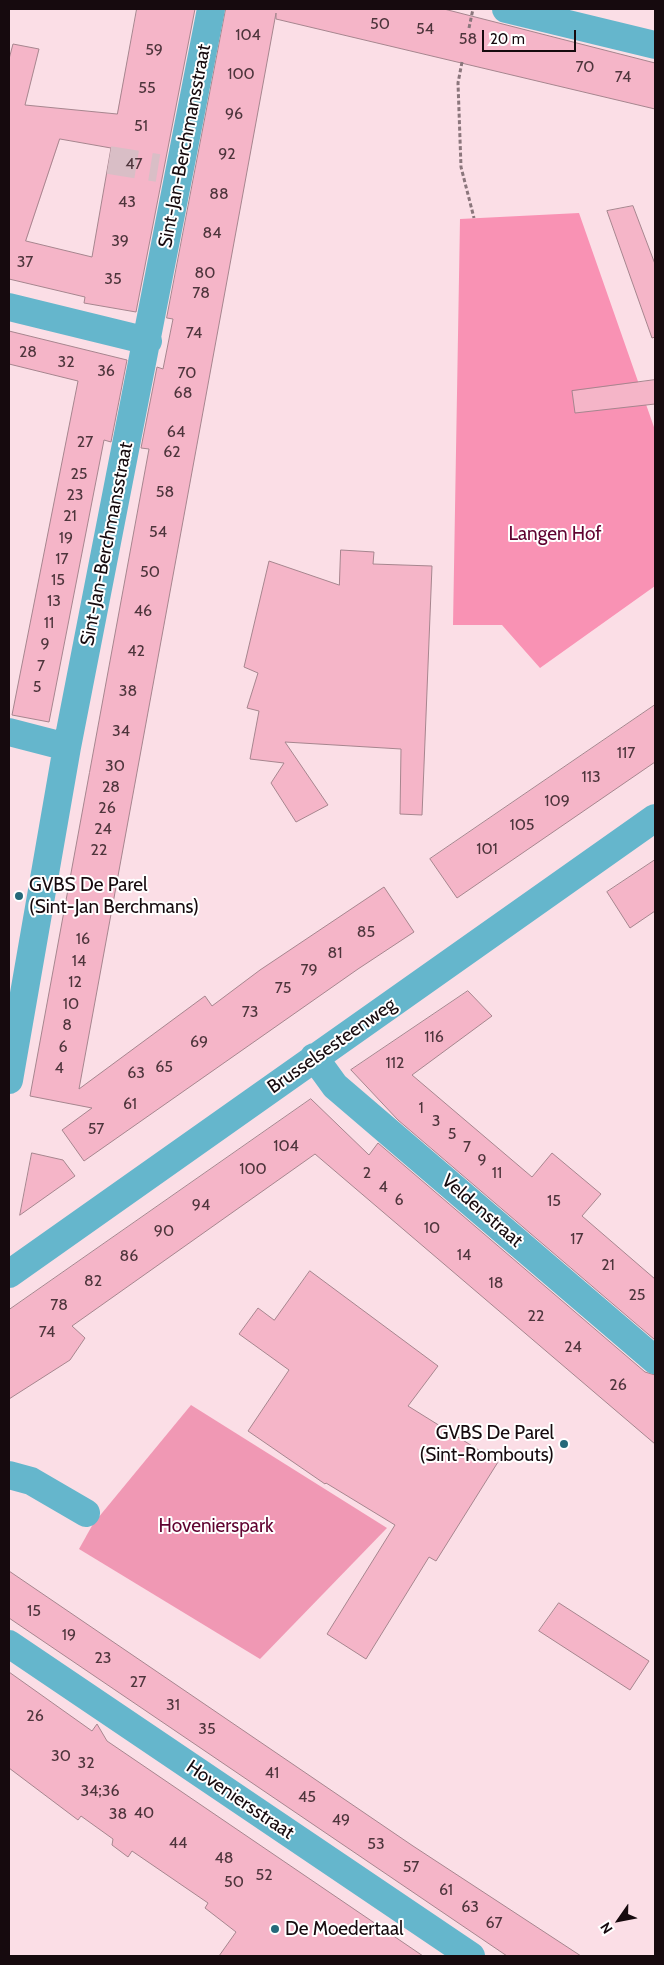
<!DOCTYPE html>
<style>
body{margin:0}
#map{position:relative;width:664px;height:1965px;overflow:hidden;background:#fbdee6;font-family:Cabin,sans-serif}
canvas{display:block}
.frame{position:absolute;inset:0;border:10px solid #160a0e;pointer-events:none}
.north{position:absolute;left:594px;top:1895px;width:50px;height:50px;-webkit-text-stroke:4px #fff;paint-order:stroke;rotate:237deg;font-size:14px;font-weight:700;line-height:20px;text-align:center;color:#160a0e}
.north::after{content:'';display:block;margin:auto;width:18px;height:22px;background:#160a0e;clip-path:polygon(50% 0,100% 100%,50% 72%,0 100%)}
.scale{position:absolute;left:482px;top:30px;width:94px;height:22px;box-sizing:border-box;border:2px solid #160a0e;border-top:0;padding-left:6px;font-size:15px;line-height:18px;white-space:nowrap;color:#160a0e;-webkit-text-stroke:4px #fff;paint-order:stroke}
</style>
<div id="map">
<canvas width="664" height="1965"></canvas>
<div class="frame"></div>
<div class="north">N</div>
<div class="scale">20 m</div>
</div>
<script>
const g = document.querySelector('canvas').getContext('2d');
g.lineJoin = 'round';
function fillPath(path, color) {
  g.fillStyle = color;
  g.fill(path, 'evenodd');
}
function stroke(path, color, width, dash) {
  g.strokeStyle = color;
  g.lineWidth = width;
  g.lineCap = dash ? 'butt' : 'round';
  g.setLineDash(dash || []);
  g.stroke(path);
}
function label(font, color, halo, rows, align = 'center') {
  g.font = font + ' Cabin,sans-serif';
  g.lineWidth = 4;
  g.setLineDash([]);
  g.textBaseline = 'middle';
  g.strokeStyle = halo;
  g.fillStyle = color;
  for (const [text, x, y, turn = 0] of rows) {
    g.save();
    g.translate(x, y);
    g.rotate((+turn || 0) * Math.PI / 180);
    g.textAlign = isNaN(turn) ? turn : align;
    if (halo) g.strokeText(text, 0, 0);
    g.fillText(text, 0, 0);
    g.restore();
  }
}
const green = new Path2D(`
 M191 1405 387 1528 260 1659 79 1549 93 1524Z`);
const forest = new Path2D(`
 M579 213 655 430V586L540 668 502 625H453L460 219Z`);
const building = new Path2D(`
 M137 9H195L136 312 84 303 85 297 9 279V59L13 44 39 49 25 105 117 114ZM60 139 111 148 92 257 26 241Z
 M226 9H444L655 63V109L276 19V13L79 1089 205 996 212 1006 260 970 384 887 414 932 358 969 84 1161 62 1130 92 1108 30 1096 149 449 141 448 157 367 163 369 173 319 167 318Z
 M633 206 655 264V337L652 338 607 211Z
 M9 331 127 360 111 442 104 440 49 722 12 715 78 381 9 364Z
 M655 380V404L575 413 572 391Z
 M341 550 374 552 373 564 432 566 422 815 400 814 401 749 285 742 328 805 296 822 271 783 284 763 250 759 259 711 247 708 258 673 244 667 269 561 339 585Z
 M655 705V762L457 898 430 859Z
 M655 860V911L630 928 607 892Z
 M468 991 492 1016 412 1075 532 1177 552 1153 601 1194 582 1216 655 1279V1340L398 1120 351 1070Z
 M311 1099 369 1155 378 1143 645 1372 655 1375V1444L315 1154 72 1326 85 1338 70 1360 9 1399V1310Z
 M32 1153 63 1160 75 1176 20 1215Z
 M310 1271 438 1366 408 1406 498 1462 436 1561 429 1557 366 1659 327 1634 395 1525 326 1483 325 1484 248 1431 289 1370 239 1334 258 1308 274 1320Z
 M9 1571 413 1846 581 1956H507L9 1618Z
 M559 1603 649 1661 630 1690 539 1631Z
 M9 1672 92 1731 97 1724 107 1741 423 1956H219L236 1932 205 1908 208 1903 132 1851 128 1857 112 1845 113 1839 81 1816 78 1820 9 1768Z`);
const minorTunnel = new Path2D(`
 M109 160 158 168`);
const path = new Path2D(`
 M469 28 473 9
 M462 62 458 83 461 167 474 218`);
const minor = new Path2D(`
 M506 9 655 45
 M9 307 148 341
 M9 732 67 747
 M314 1057 335 1086 655 1360
 M9 1080 67 747 211 9
 M9 1274 655 818
 M9 1475 31 1481 86 1513
 M9 1644 471 1956`);
const markers = [
 [19,896,5,"#25697a"],
 [564,1444,5,"#25697a"],
 [275,1929,5,"#25697a"]
];
const numberNames = [
 ["50",380,24],
 ["54",425,29],
 ["104",248,35],
 ["58",468,39],
 ["59",154,50],
 ["70",585,67],
 ["100",241,74],
 ["74",623,77],
 ["55",147,88],
 ["96",234,114],
 ["51",141,126],
 ["92",227,154],
 ["47",134,164],
 ["88",219,194],
 ["43",127,202],
 ["84",212,233],
 ["39",120,241],
 ["37",25,262],
 ["80",205,273],
 ["35",113,279],
 ["78",201,293],
 ["74",194,333],
 ["28",28,352],
 ["32",66,362],
 ["36",106,371],
 ["70",187,373],
 ["68",183,393],
 ["64",176,432],
 ["27",85,442],
 ["62",172,452],
 ["25",79,474],
 ["58",165,492],
 ["23",75,495],
 ["21",70,516],
 ["54",158,532],
 ["19",66,538],
 ["17",62,559],
 ["50",150,572],
 ["15",58,580],
 ["13",54,601],
 ["46",143,611],
 ["11",49,623],
 ["9",45,644],
 ["42",136,651],
 ["7",41,666],
 ["5",37,687],
 ["38",128,691],
 ["34",121,731],
 ["117",626,753],
 ["30",115,766],
 ["113",591,777],
 ["28",111,787],
 ["109",557,801],
 ["26",107,808],
 ["105",522,825],
 ["24",103,829],
 ["101",487,849],
 ["22",99,850],
 ["85",366,932],
 ["16",83,939],
 ["81",335,953],
 ["14",79,961],
 ["79",309,970],
 ["12",75,982],
 ["75",283,988],
 ["10",71,1004],
 ["73",250,1012],
 ["8",67,1025],
 ["116",434,1037],
 ["69",199,1042],
 ["6",63,1047],
 ["112",395,1063],
 ["65",164,1067],
 ["4",59,1068],
 ["63",136,1073],
 ["61",130,1104],
 ["1",421,1108],
 ["3",436,1121],
 ["57",96,1129],
 ["5",452,1134],
 ["104",286,1146],
 ["7",467,1147],
 ["9",482,1160],
 ["100",253,1169],
 ["2",367,1173],
 ["11",497,1173],
 ["4",383,1187],
 ["6",399,1200],
 ["15",554,1201],
 ["94",201,1205],
 ["10",432,1228],
 ["90",164,1231],
 ["17",577,1239],
 ["14",464,1255],
 ["86",129,1256],
 ["21",608,1265],
 ["82",93,1281],
 ["18",496,1283],
 ["25",637,1295],
 ["78",59,1305],
 ["22",536,1316],
 ["74",47,1332],
 ["24",573,1347],
 ["26",618,1385],
 ["15",34,1611],
 ["19",69,1635],
 ["23",103,1658],
 ["27",138,1682],
 ["31",173,1705],
 ["26",35,1716],
 ["35",207,1729],
 ["30",61,1756],
 ["32",86,1763],
 ["41",272,1773],
 ["34;36",100,1791],
 ["45",307,1797],
 ["40",144,1813],
 ["38",118,1814],
 ["49",341,1820],
 ["44",178,1843],
 ["53",376,1844],
 ["48",224,1858],
 ["57",411,1867],
 ["52",264,1875],
 ["50",234,1882],
 ["61",446,1890],
 ["63",470,1907],
 ["67",494,1923]
];
const streetNames = [
 ["Sint-Jan-Berchmansstraat",185,146,-79],
 ["Sint-Jan-Berchmansstraat",107,544,-79],
 ["Brusselsesteenweg",332,1046,-35],
 ["Veldenstraat",482,1211,41],
 ["Hoveniersstraat",240,1800,34]
];
const parkNames = [
 ["Langen Hof",555,534],
 ["Hovenierspark",216,1526]
];
const poiNames = [
 ["GVBS De Parel",29,885],
 ["(Sint-Jan Berchmans)",29,907],
 ["GVBS De Parel",554,1433,"right"],
 ["(Sint-Rombouts)",554,1455,"right"],
 ["De Moedertaal",285,1929]
];
fillPath(green, '#f098b4');
fillPath(forest, '#f992b4');
fillPath(building, '#f5b5c8');
stroke(building, '#a6858e', 1);
stroke(minorTunnel, '#d9bec6', 28, [28, 14]);
stroke(path, '#8b767c', 3, [4, 2.5]);
stroke(minor, '#65b6cc', 28);
for (const [x, y, r, color] of markers) {
  const dot = new Path2D();
  dot.arc(x, y, r, 0, 2 * Math.PI);
  g.fillStyle = color;
  g.fill(dot);
  stroke(dot, '#fff', 2);
}
label('16px', '#4e353c', null, numberNames);
label('19px', '#160a0e', '#fff', streetNames);
label('19px', '#600230', '#fff', parkNames);
label('19px', '#160a0e', '#fff', poiNames, 'left');
</script>
